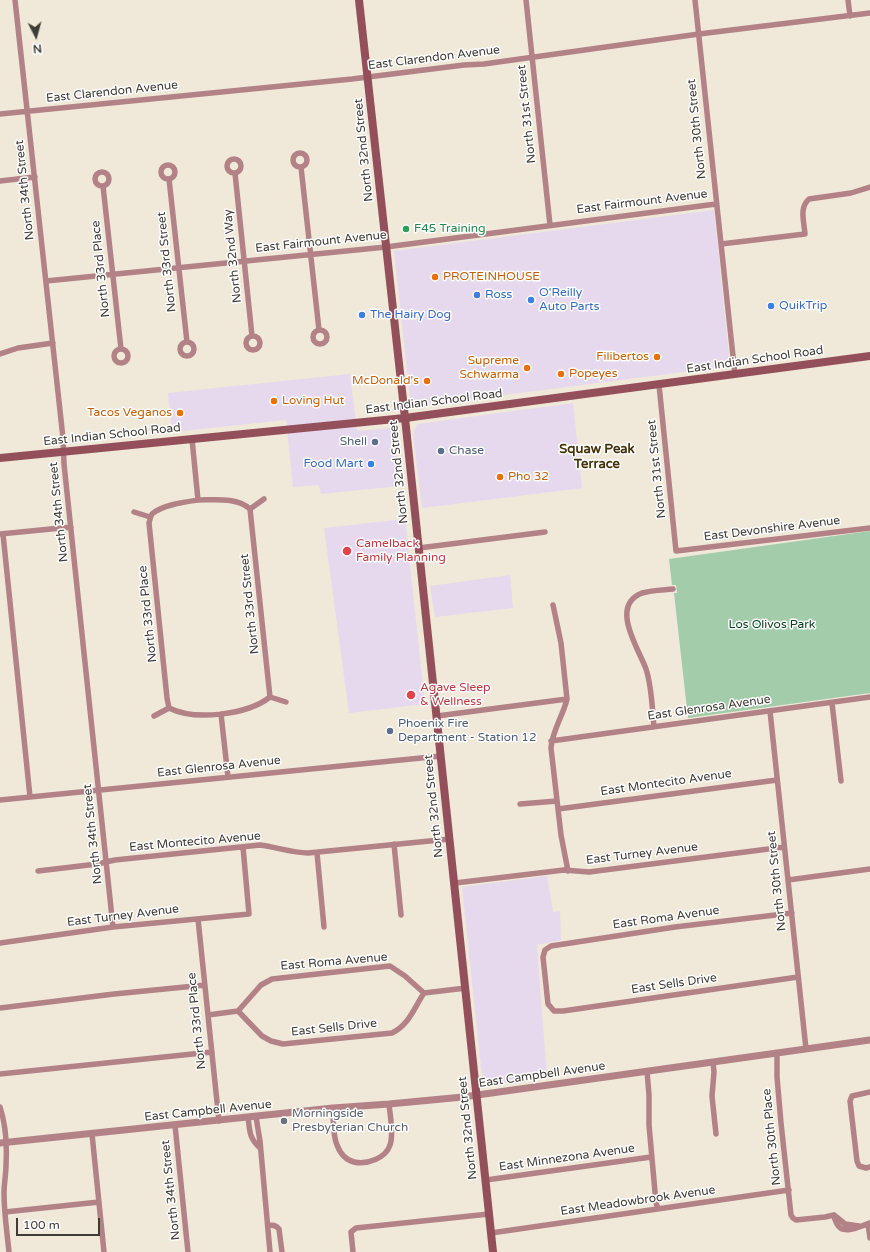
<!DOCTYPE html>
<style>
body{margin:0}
#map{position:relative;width:870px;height:1252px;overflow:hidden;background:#f0e8d9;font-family:"Varela Round",sans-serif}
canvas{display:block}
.north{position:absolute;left:16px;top:16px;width:40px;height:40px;-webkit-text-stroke:3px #fff;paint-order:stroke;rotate:174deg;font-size:11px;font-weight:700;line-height:16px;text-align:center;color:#3f3c36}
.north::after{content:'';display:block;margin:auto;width:14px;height:18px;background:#3f3c36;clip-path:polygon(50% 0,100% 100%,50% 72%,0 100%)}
.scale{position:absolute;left:16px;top:1218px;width:84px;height:18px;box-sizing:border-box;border:2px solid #3f3c36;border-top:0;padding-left:5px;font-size:12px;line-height:14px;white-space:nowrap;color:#3f3c36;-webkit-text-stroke:3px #fff;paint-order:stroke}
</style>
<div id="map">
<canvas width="870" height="1252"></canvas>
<div class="north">N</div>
<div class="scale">100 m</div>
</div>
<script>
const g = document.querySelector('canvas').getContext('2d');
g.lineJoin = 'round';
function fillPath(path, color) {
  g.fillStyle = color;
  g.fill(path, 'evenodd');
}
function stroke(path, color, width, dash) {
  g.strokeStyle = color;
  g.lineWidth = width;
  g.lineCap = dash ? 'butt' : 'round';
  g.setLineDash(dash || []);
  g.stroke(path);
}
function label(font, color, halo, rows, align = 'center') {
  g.font = font + ' "Varela Round",sans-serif';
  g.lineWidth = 3;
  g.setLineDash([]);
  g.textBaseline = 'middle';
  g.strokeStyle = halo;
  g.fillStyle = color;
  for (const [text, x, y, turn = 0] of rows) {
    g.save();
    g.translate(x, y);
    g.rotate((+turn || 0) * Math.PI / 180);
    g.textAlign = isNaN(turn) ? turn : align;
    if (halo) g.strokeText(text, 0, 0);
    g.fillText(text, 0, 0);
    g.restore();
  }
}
const commercial = new Path2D(`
 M714 210 730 366 411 407 394 251Z
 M350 374 357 431 390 428 394 431 400 486 321 494 319 485 293 487 286 420 172 432 168 393Z
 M573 403 582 488 422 508 413 434 417 424Z
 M405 519 425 704 349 713 324 528Z
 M510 575 513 608 435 617 430 586Z
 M547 876 553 912 560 911 561 940 537 945 547 1078 483 1086 462 887Z`);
const green = new Path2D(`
 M870 531V693L688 718 674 593H677L676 585H672L669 559Z`);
const minor = new Path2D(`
 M15 0 63 438 64 464 113 927
 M526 0 550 225
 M695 0 735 375
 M848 0 850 16
 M0 114 352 79 464 65 484 64 699 34 870 13
 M293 160a7 7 0 1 1 14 0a7 7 0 1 1-14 0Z
 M227 166a7 7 0 1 1 14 0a7 7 0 1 1-14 0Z
 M161 172a7 7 0 1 1 14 0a7 7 0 1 1-14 0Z
 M301 167 319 330
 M95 179a7 7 0 1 1 14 0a7 7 0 1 1-14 0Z
 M235 173 252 336
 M169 179 187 342
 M0 181 35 177
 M103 186 121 349
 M721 244 805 234C804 221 799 208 809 199L851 193 870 187
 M46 281 386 247 716 204
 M313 337a7 7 0 1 1 14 0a7 7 0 1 1-14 0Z
 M246 343a7 7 0 1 1 14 0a7 7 0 1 1-14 0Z
 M180 349a7 7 0 1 1 14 0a7 7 0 1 1-14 0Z
 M114 356a7 7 0 1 1 14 0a7 7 0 1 1-14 0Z
 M0 354 18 348 53 343
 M659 385 676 551 870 528
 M192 439 198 500
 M198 500C215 500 237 497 250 509L269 688 270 697C247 715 195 721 169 708L167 698 149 523C150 520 150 517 152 514 162 505 185 502 198 500Z
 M250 509 264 499
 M134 512 150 517
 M0 534 71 527
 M3 534 30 797
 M419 548 545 532
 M553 605 561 643 567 699C563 716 552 731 551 748L561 835 568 871
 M270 697 286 702
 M832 703 841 781
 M770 711 806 1049
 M221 714 228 777
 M154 716 169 708
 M437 716 567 699
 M654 727C652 708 652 687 646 669 639 649 609 606 642 593 652 590 663 590 673 589
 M551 741 870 697
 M0 800 441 756
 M520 804 557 801
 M558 809 777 780
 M394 844 401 915
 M317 853 324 927
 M38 871 97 864 115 860 260 845C276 847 292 853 308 853L450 839
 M788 880 870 869
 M455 883 564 870 589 872 784 847
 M792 913 675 927 551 946 545 950 543 957 548 1004 554 1011H563L798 977
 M198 919 219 1121
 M0 943 113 927 249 914 243 847
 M0 1008 114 994 205 985
 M238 1011 262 1036 271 1041 283 1044 392 1033C409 1025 414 1008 424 993
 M208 1015 238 1011 261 985 272 979 390 966 405 976 424 993 466 988
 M777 1053V1077L781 1123 791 1215 793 1218 796 1220 825 1217 834 1215
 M713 1062 714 1072 712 1096 716 1134
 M647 1071 649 1095V1125L656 1203 658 1209
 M0 1074 212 1052
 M870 1092 852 1096 850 1101 857 1161 859 1166 866 1168 870 1167
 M0 1107C6 1125 7 1146 6 1165 6 1174 4 1184 4 1193 4 1213 7 1232 9 1252
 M333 1108C333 1119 333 1136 337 1145 340 1153 346 1160 354 1162 367 1165 386 1158 390 1145 394 1135 390 1115 389 1104
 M248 1117C250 1132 249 1138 260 1148
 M256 1117 260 1141 270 1252
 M175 1125 188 1252
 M92 1134 104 1252
 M486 1180 651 1157
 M5 1212 99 1202
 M834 1215C834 1219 835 1220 837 1224 843 1236 860 1226 870 1223
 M834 1215 845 1224 859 1226
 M868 1224 870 1238
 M268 1225C273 1225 276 1225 279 1229L282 1252
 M491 1233 789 1190
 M353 1252 351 1232 356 1228 489 1214`);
const tertiary = new Path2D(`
 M0 1143 333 1108 389 1104 463 1097 870 1040`);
const secondary = new Path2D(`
 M359 0 405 418 493 1252
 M0 458 405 418 870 356`);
const markers = [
 [406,229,4,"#2e9e5b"],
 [435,277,4,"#e8710a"],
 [477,295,4,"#3f7fe0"],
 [531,300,4,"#3f7fe0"],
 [771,306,4,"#3f7fe0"],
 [362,315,4,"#3f7fe0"],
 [657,357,4,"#e8710a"],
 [527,368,4,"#e8710a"],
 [561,374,4,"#e8710a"],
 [427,381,4,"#e8710a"],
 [274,401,4,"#e8710a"],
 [180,413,4,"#e8710a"],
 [375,442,4,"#5c6f8a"],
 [441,451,4,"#5c6f8a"],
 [371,464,4,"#3f7fe0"],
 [500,477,4,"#e8710a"],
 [347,551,5,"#e0444e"],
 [411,695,5,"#e0444e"],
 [390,731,4,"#5c6f8a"],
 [284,1121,4,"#6b7280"]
];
const streetNames = [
 ["East Clarendon Avenue",434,58,-7],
 ["East Clarendon Avenue",112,92,-6],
 ["North 31st Street",527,114,-96],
 ["North 30th Street",697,129,-96],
 ["North 32nd Street",364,150,-96],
 ["North 34th Street",25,190,-96],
 ["East Fairmount Avenue",642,202,-7],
 ["East Fairmount Avenue",321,242,-6],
 ["North 32nd Way",233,256,-96],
 ["North 33rd Street",167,262,-96],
 ["North 33rd Place",101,269,-96],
 ["East Indian School Road",755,360,-8],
 ["East Indian School Road",434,402,-7],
 ["East Indian School Road",112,435,-6],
 ["North 31st Street",657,469,-96],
 ["North 32nd Street",399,472,-96],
 ["North 34th Street",59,512,-96],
 ["East Devonshire Avenue",772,529,-7],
 ["North 33rd Street",250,604,-96],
 ["North 33rd Place",148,614,-96],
 ["East Glenrosa Avenue",709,708,-8],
 ["East Glenrosa Avenue",219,767,-6],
 ["East Montecito Avenue",666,783,-8],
 ["North 32nd Street",434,806,-96],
 ["North 34th Street",93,834,-96],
 ["East Montecito Avenue",195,842,-5],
 ["East Turney Avenue",642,854,-7],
 ["North 30th Street",777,881,-96],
 ["East Turney Avenue",123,916,-7],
 ["East Roma Avenue",666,918,-8],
 ["East Roma Avenue",334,962,-5],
 ["East Sells Drive",674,984,-8],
 ["North 33rd Place",197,1021,-96],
 ["East Sells Drive",334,1028,-6],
 ["East Campbell Avenue",542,1075,-8],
 ["East Campbell Avenue",208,1111,-6],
 ["North 32nd Street",468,1128,-96],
 ["North 30th Place",772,1137,-96],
 ["East Minnezona Avenue",567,1158,-8],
 ["North 34th Street",171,1190,-96],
 ["East Meadowbrook Avenue",638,1201,-8]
];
const leisureNames = [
 ["F45 Training",414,229]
];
const foodNames = [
 ["PROTEINHOUSE",443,277],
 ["Filibertos",649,357,"right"],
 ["Supreme",519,361,"right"],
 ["Schwarma",519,375,"right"],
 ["Popeyes",569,374],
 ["McDonald's",419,381,"right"],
 ["Loving Hut",282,401],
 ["Tacos Veganos",172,413,"right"],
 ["Pho 32",508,477]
];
const shopNames = [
 ["O'Reilly",539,293],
 ["Auto Parts",539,307],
 ["Ross",485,295],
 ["QuikTrip",779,306],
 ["The Hairy Dog",370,315],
 ["Food Mart",363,464,"right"]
];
const serviceNames = [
 ["Shell",367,442,"right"],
 ["Chase",449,451],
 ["Phoenix Fire",398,724],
 ["Department - Station 12",398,738]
];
const healthNames = [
 ["Camelback",356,544],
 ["Family Planning",356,558],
 ["Agave Sleep",420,688],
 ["& Wellness",420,702]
];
const parkNames = [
 ["Los Olivos Park",772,625]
];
const worshipNames = [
 ["Morningside",292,1114],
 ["Presbyterian Church",292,1128]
];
const neighbourhoodNames = [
 ["Squaw Peak",597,450],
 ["Terrace",597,465]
];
fillPath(commercial, '#e6d9ee');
fillPath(green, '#a2ccaa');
stroke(minor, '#b28287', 5.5);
stroke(tertiary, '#b28287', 7);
stroke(secondary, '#94505a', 8);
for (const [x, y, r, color] of markers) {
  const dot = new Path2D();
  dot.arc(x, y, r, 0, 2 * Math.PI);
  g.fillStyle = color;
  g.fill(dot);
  stroke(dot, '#fff', 1.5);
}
label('12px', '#3f3c36', '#fff', streetNames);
label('12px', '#27864d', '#fff', leisureNames, 'left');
label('12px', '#c56008', '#fff', foodNames, 'left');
label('12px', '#366cbe', '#fff', shopNames, 'left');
label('12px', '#4e5e75', '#fff', serviceNames, 'left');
label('12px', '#be3a42', '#fff', healthNames, 'left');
label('12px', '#0a411d', '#fff', parkNames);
label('12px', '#5b616d', '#fff', worshipNames, 'left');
label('bold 13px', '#43320a', '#fff', neighbourhoodNames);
</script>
